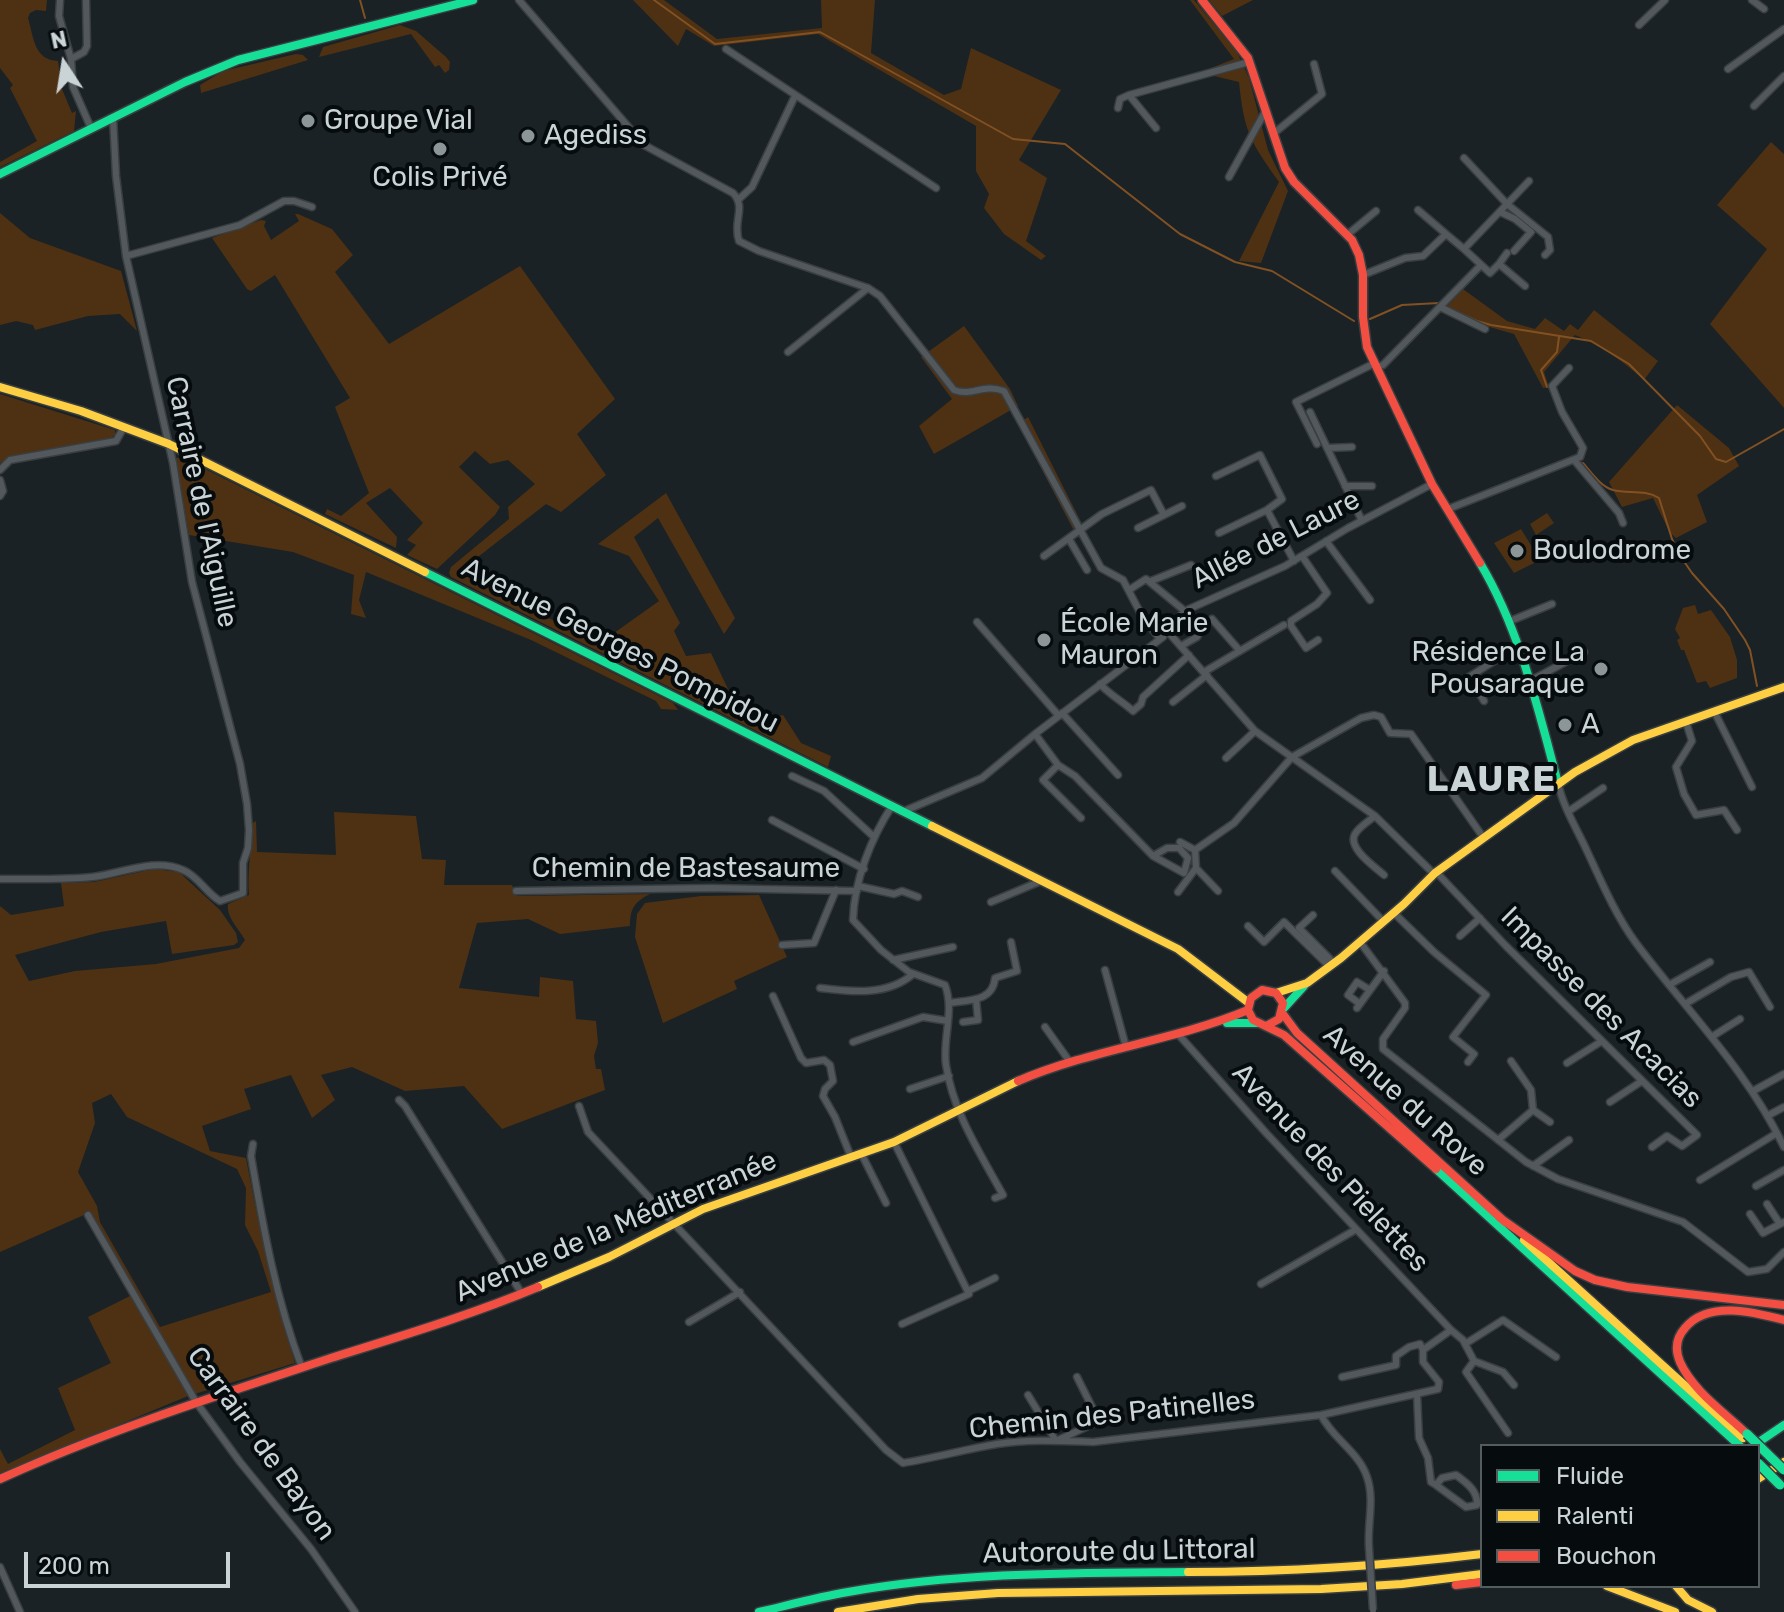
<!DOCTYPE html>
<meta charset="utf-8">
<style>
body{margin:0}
#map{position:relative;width:1784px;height:1612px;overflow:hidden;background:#1a2225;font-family:Rubik,sans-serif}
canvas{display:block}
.legend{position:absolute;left:1480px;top:1444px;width:280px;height:144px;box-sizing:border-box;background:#060c0e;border:2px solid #545c5e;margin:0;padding:10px 14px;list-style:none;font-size:24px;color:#cad3d6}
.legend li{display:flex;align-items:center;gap:16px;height:40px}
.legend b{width:40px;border:2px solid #545c5e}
.north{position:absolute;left:24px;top:24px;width:80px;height:80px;-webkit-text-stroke:6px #060c0e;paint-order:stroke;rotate:348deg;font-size:22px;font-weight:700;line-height:32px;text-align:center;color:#cad3d6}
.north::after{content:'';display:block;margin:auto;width:28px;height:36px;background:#cad3d6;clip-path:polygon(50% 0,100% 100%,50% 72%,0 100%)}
.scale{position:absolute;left:24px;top:1552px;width:206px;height:36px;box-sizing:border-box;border:4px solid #cad3d6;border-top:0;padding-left:10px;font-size:24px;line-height:28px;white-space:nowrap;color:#cad3d6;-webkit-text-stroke:6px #060c0e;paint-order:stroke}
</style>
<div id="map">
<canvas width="1784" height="1612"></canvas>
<ul class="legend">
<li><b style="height:10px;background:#16e098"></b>Fluide</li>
<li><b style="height:10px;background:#ffcf43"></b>Ralenti</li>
<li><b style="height:10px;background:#f24e42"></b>Bouchon</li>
</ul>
<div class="north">N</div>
<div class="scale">200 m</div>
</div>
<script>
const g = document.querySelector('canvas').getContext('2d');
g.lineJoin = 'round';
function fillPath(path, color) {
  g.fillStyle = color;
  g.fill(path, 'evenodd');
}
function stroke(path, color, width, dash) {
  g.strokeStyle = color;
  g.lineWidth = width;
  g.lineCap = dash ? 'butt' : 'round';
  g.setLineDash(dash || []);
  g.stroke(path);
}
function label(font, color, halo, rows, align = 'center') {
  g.font = font + ' Rubik,sans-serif';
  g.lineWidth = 8;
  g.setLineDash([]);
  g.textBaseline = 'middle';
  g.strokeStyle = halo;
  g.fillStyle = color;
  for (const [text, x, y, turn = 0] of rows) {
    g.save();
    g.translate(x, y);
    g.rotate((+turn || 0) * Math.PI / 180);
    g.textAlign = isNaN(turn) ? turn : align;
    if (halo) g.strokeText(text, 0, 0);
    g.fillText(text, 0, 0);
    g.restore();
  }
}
const green = new Path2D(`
 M0 0H47L46 11 36 10 30 13 28 18C34 38 34 60 58 61L62 89 72 113 76 111 74 131 0 167V162L37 141 10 88 13 85 0 68Z
 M633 0H664L717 39 822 28 821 0H875L871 53 944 95 961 89 971 48 1061 90 1019 160 1047 178 1026 241 1046 256 1041 260 1004 234 984 208 989 194 976 171V126L818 34 714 46 686 29 678 46Z
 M1190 0H1194L1237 52 1249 78 1268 150 1288 191 1261 263 1239 261 1279 182C1250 141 1244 132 1239 82L1214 76 1211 68 1234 59Z
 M1209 0H1253L1222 16Z
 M400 25 416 31 446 57 450 62 449 70 445 73 439 65 435 67 411 34 319 57 323 47Z
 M296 54 303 55 308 60 201 93 200 85 223 71Z
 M1771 142 1784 154V408L1710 324 1767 249 1717 205Z
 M0 213 30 238 121 271 137 331 120 314 88 316 35 330 33 325 16 321 0 325Z
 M295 214H298L332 229 353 255 335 272 389 344 520 266 615 399 577 434 606 475 561 512 546 504 474 560 491 590 600 643 659 601 629 556 598 544 666 493 735 618 724 634 658 518 634 537 680 623 674 631 686 656 711 653 737 708 761 720 783 715 801 743 831 756 828 767 451 577 449 573 451 567 509 519 508 507 535 484 508 460 490 464 475 451 459 467 500 507 495 515 437 569 407 555 416 545 407 540 423 523 390 488 366 503 397 537 396 548 325 514 327 509 341 516 369 493 335 407 350 398 275 275 251 291 247 289 212 238 261 220 266 221 264 226 271 240 299 221Z
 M1463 289 1507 321 1535 329 1545 318 1564 331 1570 324 1578 330 1594 310 1658 361 1644 380C1623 361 1601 346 1575 335L1544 372 1549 387 1543 388 1514 334 1479 324 1445 308Z
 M964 326 1010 389 1018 406 934 454 919 426 952 399 921 357Z
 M0 394 115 430V435L111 438 14 456 0 463Z
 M1677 405 1729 448 1739 466 1697 495 1707 522 1676 538 1670 533 1653 498 1622 507 1609 482Z
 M1028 417 1082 524 1073 529 1018 424Z
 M176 458H183L673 703 678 710 661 709 656 701 531 640 366 572 359 600 366 618 351 614 354 575 293 552 189 535Z
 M1547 513 1554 523 1536 535 1530 524Z
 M1521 529 1540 560 1514 573 1494 543Z
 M1695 605 1698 614 1711 610 1730 637 1737 660V678L1710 688 1706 681 1697 683 1684 650H1681L1677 640 1680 638 1675 629 1683 608Z
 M334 812 416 816 422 859 446 860 444 885H512L517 896 650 894C634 902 630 909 630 926L560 934 528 919 477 923 459 988 539 997 540 977 573 981 576 1019 596 1021 598 1043 594 1056 596 1069H601L605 1090 502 1129 464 1086 405 1091 352 1067 321 1075 335 1100 312 1118 291 1075 244 1089 251 1109 202 1126 210 1151 246 1158C259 1227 273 1296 295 1363L188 1396 0 1474V1449L8 1464 75 1430 58 1388 111 1363 88 1317 130 1296 84 1215 0 1252V906L11 915 64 906 61 883 94 882 154 869 179 872 220 910 236 933 238 942 234 945 172 954 166 921 101 932 15 955 29 981 75 971 156 964 239 948 245 940C239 929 226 917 228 904L249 895C247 871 252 848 251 824L256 821 257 852 336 855ZM111 1094 127 1117 237 1169 246 1188 245 1225 258 1251 271 1292 160 1327 100 1222 97 1206 78 1172 95 1123 92 1103Z
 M759 895 787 957 734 981 737 989 663 1023 635 937 637 914 645 903 701 896Z`);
const stream = new Path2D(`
 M360 0 365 18
 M654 0 715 44 820 32 1013 139 1065 144 1180 234 1235 262 1272 271 1354 321
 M1448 308 1477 321 1491 325 1591 341 1629 364 1700 436 1716 459 1726 462 1784 429
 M1370 319 1402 305 1439 303
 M1547 387 1541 370 1557 352 1559 337
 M1583 463C1591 472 1600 486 1613 490 1628 494 1645 489 1659 498L1672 539 1681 557 1692 573 1724 609 1745 640 1750 650 1757 686`);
const street = new Path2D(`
 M60 0 59 16 71 59 73 87 91 128
 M519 0 644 145 733 193C747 208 732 221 739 241L759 251 868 288 880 296 954 390C973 397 982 383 1004 391L1101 568 1123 580 1142 616 1160 639
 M1752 0 1764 9
 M1639 25 1665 0
 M726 49 936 188
 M71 59 84 52 87 46 86 0
 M1728 69 1784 29
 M1754 106 1784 76
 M1118 108 1120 99 1129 95
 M1156 128 1129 95 1249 62
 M1273 134 1322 94 1314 64
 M1464 158 1507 204 1548 237 1550 250 1545 255
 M1229 177 1266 110
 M739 199 752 187 795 96
 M1418 210 1446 234
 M1500 212 1515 219 1531 232 1514 251
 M1347 235 1376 211
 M1464 249 1490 273 1499 264 1525 286
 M126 256 240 225 284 201H294L312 207
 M1499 264 1507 253
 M1363 275 1405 258 1423 256 1446 234 1464 249 1529 181
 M1442 308 1485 329
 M788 352 868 288
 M1377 367 1383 365 1481 265
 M1310 412 1362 521
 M1317 444 1296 402 1375 363
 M1327 448 1352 447
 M1575 461 1619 513 1623 523
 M0 470 10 460 116 441 124 427
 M1216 476 1260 455 1282 499 1267 510 1294 561
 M0 480 3 491 0 496
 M1345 486H1372
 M1448 509 1580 457 1583 448 1562 412 1552 386 1569 368
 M1138 528 1182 506
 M1219 533 1267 510
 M1069 539 1087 570
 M1326 541 1370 600
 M1044 556 1102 514 1151 490 1164 515
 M1302 556 1327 593 1317 604 1291 621V626L1306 648 1318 640
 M1151 581 1191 565
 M1129 590 1146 579 1186 612
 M1510 621 1552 604
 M977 622 1059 716
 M1169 633 1255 731 1375 816 1431 871 1438 874 1506 946 1697 1135 1682 1146 1667 1136 1652 1147
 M1169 633 1176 619 1189 609 1285 566 1348 528 1432 484
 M1181 646 1197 637 1203 625 1212 619 1240 651
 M1204 672 1284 625
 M1470 677 1484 701
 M1530 681 1584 652
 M1100 684C1110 695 1122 701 1133 711L1141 704 1143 697 1189 655
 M1453 687 1518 646
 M1173 702 1207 675
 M1714 711 1752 787
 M1062 713 1118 775
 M1686 722 1692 741 1676 767 1684 794 1696 815 1724 810 1737 830
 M1035 734 1058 765 1075 776 1153 856 1167 848H1179L1188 858 1184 873 1153 856
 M1226 758 1255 731
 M1058 765 1043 780 1081 818
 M792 776 824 791 874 837
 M1558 783C1563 807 1577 829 1587 851 1601 881 1616 916 1636 943 1687 1011 1747 1070 1784 1147
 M892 806C871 838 854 881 853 920L881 950 909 972 945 985C955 1011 942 1039 946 1065 953 1112 980 1153 1003 1195L995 1198
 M1569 811 1603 788
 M902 812 982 778 1035 734 1163 637
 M1375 816C1369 821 1359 827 1355 834 1347 848 1375 867 1384 875
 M772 820 864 869
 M1180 842 1195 850
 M1335 871 1384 922
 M0 879C30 879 62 880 92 877 121 874 154 857 183 870 198 876 206 893 220 901L243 893V863L248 848 249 830 247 804 240 764 192 582 173 463 126 256 116 176 113 117
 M858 886 894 894 902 891 918 897
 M516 891 711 888 857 891
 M1218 891 1196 868 1195 850 1234 823 1292 757 1361 718 1374 715 1381 717 1390 733 1411 734 1483 837
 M1178 892 1196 868
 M991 902 1041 881
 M1394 913 1434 952 1486 995 1453 1037 1474 1054 1468 1062
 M1313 915 1299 928 1334 963
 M1248 926 1264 942 1284 922 1329 966
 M1460 936 1480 918
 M1360 942 1405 1003V1008L1383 1039V1049L1526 1162 1558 1179 1683 1222 1748 1272 1767 1269 1784 1252
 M782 945 814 943 836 890
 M893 960 953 947
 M1105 970 1126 1047
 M1669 985 1710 962
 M820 988C851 992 888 996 913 974
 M773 996 801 1058 806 1063 824 1060 830 1065 833 1081 825 1089 823 1096 835 1117 851 1157
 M949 1003C968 1000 993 1002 995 978L1017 971 1011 942
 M1360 1004 1348 995 1357 982 1370 990
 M1685 1004 1731 977 1749 972 1770 1007
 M1357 1008 1384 971
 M963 1022 978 1020 976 999
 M1045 1027 1070 1062
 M1713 1036 1740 1019
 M853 1042 923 1017 948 1021
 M1567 1063 1602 1041
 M910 1089 949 1076
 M1753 1091 1784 1074
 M399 1100 405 1106 522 1294
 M1610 1102 1642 1081
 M579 1106 588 1132 886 1450 903 1463C935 1458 966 1449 997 1444 1029 1439 1062 1441 1093 1442L1321 1415 1438 1389 1439 1382 1423 1362V1350L1451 1330 1267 1134 1178 1034
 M1533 1110 1550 1122
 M1769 1115 1784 1107
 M1498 1140 1533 1110 1531 1090 1511 1061
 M894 1142 969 1294 902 1324
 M253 1144 251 1156C263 1227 276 1300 302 1368
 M861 1153 886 1203
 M1533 1166 1569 1140
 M1700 1180 1777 1133
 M1756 1186 1784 1170
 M1767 1204 1780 1224
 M1750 1214 1763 1233 1784 1222
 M88 1215 196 1402 240 1462 311 1549 355 1612
 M1261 1284 1355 1230
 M968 1291 995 1278
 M689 1322 740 1292
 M1451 1330 1463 1340 1474 1361
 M1465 1344 1503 1320 1556 1357
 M1474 1361 1466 1372 1508 1433
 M1474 1361 1503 1372 1514 1385
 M1342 1377 1396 1365V1356L1409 1347 1420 1344 1423 1350
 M1417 1394 1419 1438 1428 1458 1431 1482 1436 1485 1466 1507 1477 1505C1478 1491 1467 1483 1456 1475L1442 1478 1436 1485
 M1028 1395 1056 1441 1099 1421 1077 1377
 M1321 1415C1332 1438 1359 1452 1367 1477 1375 1500 1367 1524 1369 1548
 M0 1567 20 1612`);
const fast = new Path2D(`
 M0 174 185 82 238 60 473 0
 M1480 563C1520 630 1538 709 1558 783
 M425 572 932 826
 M1284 1008 1304 986
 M1227 1023H1257
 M1436 1169 1740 1446
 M1753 1446 1784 1425
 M759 1612C789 1605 818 1597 848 1592 960 1572 1075 1573 1188 1572`);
const slow = new Path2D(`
 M0 387 81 411 169 444 425 572
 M932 826 1178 949 1249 1003
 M1276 993 1307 983 1341 958 1404 904 1435 873 1575 772 1633 740 1784 687
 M1524 1240 1743 1438
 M538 1287 609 1257 703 1209 894 1142 1018 1081
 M1758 1479 1784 1462
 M1188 1572C1287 1572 1384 1566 1482 1554
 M1607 1586 1675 1612
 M1676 1586 1688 1600 1712 1612
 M838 1612 918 1599 998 1593 1321 1589 1402 1584 1482 1574`);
const jam = new Path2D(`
 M1202 0 1248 58 1285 168 1294 182 1352 240 1359 255 1363 275V317L1367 347 1432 484 1480 563
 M1283 1014 1297 1033 1505 1222
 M1268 1025 1279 1019 1283 1003 1276 993 1262 990 1251 998 1248 1010 1253 1020 1284 1035 1436 1169
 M1018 1081C1092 1049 1174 1041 1248 1010
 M1500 1218 1575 1271 1595 1280 1627 1287 1784 1305
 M1747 1434C1724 1412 1693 1391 1680 1362 1675 1350 1676 1338 1685 1328 1708 1300 1754 1312 1784 1320
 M0 1479C108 1430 219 1395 331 1358 401 1336 471 1315 538 1287
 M1456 1585 1482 1582`);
const streetBridge = new Path2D(`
 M1369 1548 1373 1610`);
const fastBridge = new Path2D(`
 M1747 1434 1784 1470
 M1758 1463 1780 1485`);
const markers = [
 [308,121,8,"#8c9598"],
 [528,136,8,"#8c9598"],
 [440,149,8,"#8c9598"],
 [1517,551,8,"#8c9598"],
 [1044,640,8,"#8c9598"],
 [1601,669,8,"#8c9598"],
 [1565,725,8,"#8c9598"]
];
const poiNames = [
 ["Groupe Vial",324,121],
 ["Agediss",544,136],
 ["Colis Privé",440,178,"center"],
 ["Boulodrome",1533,551],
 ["École Marie",1060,624],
 ["Mauron",1060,656],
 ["Résidence La",1585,653,"right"],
 ["Pousaraque",1585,685,"right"],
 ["A",1581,725]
];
const streetNames = [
 ["Carraire de l'Aiguille",201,502,78],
 ["Allée de Laure",1276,540,-27],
 ["Avenue Georges Pompidou",620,646,27],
 ["Chemin de Bastesaume",686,869],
 ["Impasse des Acacias",1601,1008,45],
 ["Avenue du Rove",1405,1101,42],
 ["Avenue des Pielettes",1330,1168,47],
 ["Avenue de la Méditerranée",616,1227,-23],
 ["Chemin des Patinelles",1112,1415,-6],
 ["Carraire de Bayon",261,1444,54],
 ["Autoroute du Littoral",1119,1552,-1]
];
const districtNames = [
 ["LAURE",1492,781]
];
fillPath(green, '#4e3013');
stroke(stream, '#825123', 2);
stroke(street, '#393f41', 9);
stroke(fast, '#393f41', 11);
stroke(slow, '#393f41', 11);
stroke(jam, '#393f41', 11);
stroke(street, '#52585b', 6);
stroke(fast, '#16e098', 8);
stroke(slow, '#ffcf43', 8);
stroke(jam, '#f24e42', 8);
stroke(streetBridge, '#393f41', 9, []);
stroke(fastBridge, '#393f41', 12, []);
stroke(streetBridge, '#52585b', 6);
stroke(fastBridge, '#16e098', 9);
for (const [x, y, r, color] of markers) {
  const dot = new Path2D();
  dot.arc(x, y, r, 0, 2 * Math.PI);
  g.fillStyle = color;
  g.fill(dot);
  stroke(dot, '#060c0e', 3);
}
label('28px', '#cad3d6', '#060c0e', poiNames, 'left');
label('28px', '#cad3d6', '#060c0e', streetNames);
g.letterSpacing = '2px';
label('bold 36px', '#cad3d6', '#060c0e', districtNames);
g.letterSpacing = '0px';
</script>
